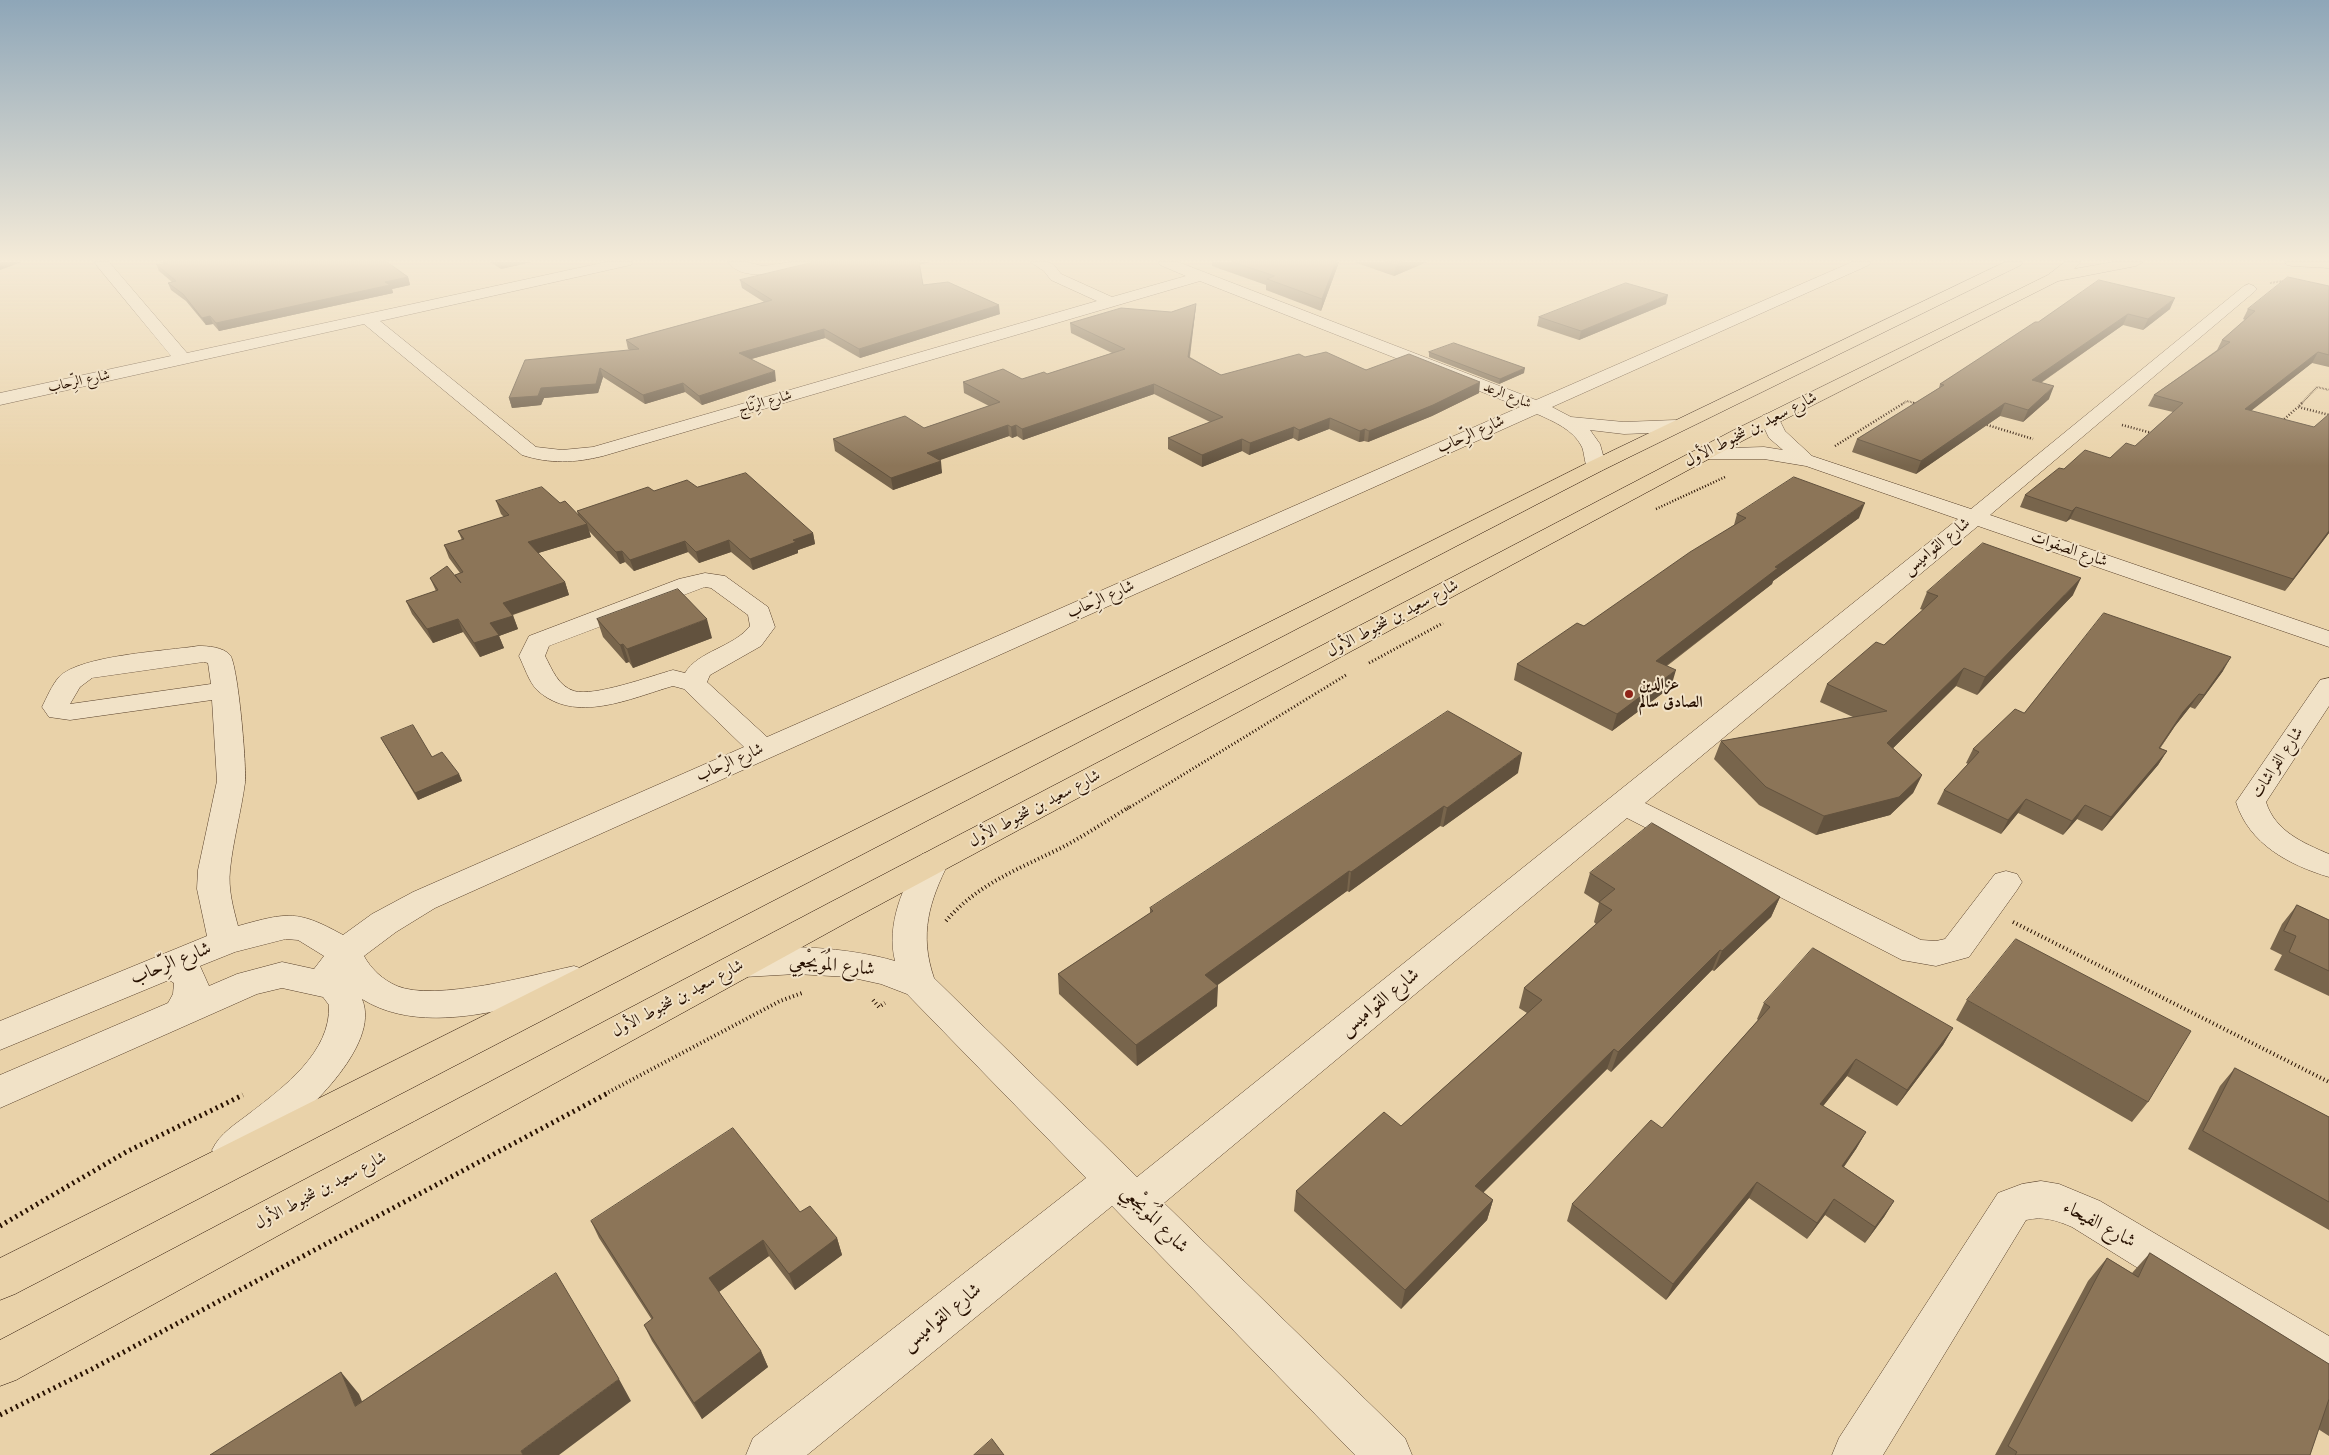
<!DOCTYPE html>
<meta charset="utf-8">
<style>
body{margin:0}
canvas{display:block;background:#e9d2a9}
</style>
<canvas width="2329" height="1455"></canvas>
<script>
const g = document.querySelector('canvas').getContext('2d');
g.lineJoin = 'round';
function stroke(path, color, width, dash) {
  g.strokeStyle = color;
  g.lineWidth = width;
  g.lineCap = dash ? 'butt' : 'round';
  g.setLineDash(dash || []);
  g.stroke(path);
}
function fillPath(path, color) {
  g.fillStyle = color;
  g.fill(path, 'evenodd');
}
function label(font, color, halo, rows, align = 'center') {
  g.font = font + ' Cardo,Amiri,serif';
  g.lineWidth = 4;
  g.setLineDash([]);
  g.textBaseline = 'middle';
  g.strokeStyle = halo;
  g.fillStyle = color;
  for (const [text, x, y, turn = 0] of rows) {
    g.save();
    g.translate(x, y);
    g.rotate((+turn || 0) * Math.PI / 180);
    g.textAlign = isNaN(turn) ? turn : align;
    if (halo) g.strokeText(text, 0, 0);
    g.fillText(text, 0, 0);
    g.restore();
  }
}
const pathFar4 = new Path2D(`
 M2270 283 2283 281
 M1902 404 1907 401 1918 404
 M2301 404 2317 387 2329 390`);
const pathFar3 = new Path2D(`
 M1913 403 1918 404
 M2302 403 2298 407 2329 415
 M2282 421 2298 407
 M1984 424 2033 439
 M2122 425 2152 433
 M1835 446 1904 403
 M1656 509 1725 477`);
const pathFar2 = new Path2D(`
 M1369 663 1443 623
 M1127 809 1346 675`);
const pathFar1 = new Path2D(`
 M946 921C977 884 1021 868 1063 847 1085 835 1107 821 1129 807
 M2013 922 2329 1082
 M873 1000 879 1007 885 1003
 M605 1094 780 1001 802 993`);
const path = new Path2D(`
 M0 1226 126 1152 243 1095
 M0 1415 92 1369 608 1093`);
const minor = new Path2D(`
 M94 262H109L187 353 606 262H633L631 265 626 266 380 321 536 447 562 450 593 447 1097 301 1051 280 1044 271 1030 262H1048L1054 265 1061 274 1112 297 1186 276 1160 265 1158 262H1178L1536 400 1852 262H1871L1869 265 1552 407 1571 417 1624 422 1675 420 1682 422 1685 426 1682 430 1675 432 1624 434 1590 430 1600 444 1606 466 1603 470 1596 472 1589 470C1584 464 1585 455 1582 447 1574 430 1553 421 1537 414L435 908 396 932 364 956C371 969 383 980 397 986 435 1002 533 975 574 966L586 970 591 979 586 988 574 992C510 1008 423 1037 362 999 382 1046 302 1117 270 1142 260 1151 246 1166 233 1167 228 1167 222 1164 218 1162L212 1150C220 1133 236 1124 250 1113 284 1087 331 1052 329 1005L323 997 282 988 257 994 0 1108V1075L168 1003 173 994 174 983 169 980 0 1050V1021L207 936 197 889 198 870 217 781 212 700 70 720 49 717 42 707C47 697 52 685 59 677 80 655 167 651 198 646 208 646 223 647 230 655 238 664 247 769 245 783 241 812 233 841 230 870 228 889 233 907 238 926 288 912 298 910 343 935L372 914 413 892 744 747 684 689 673 686C631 698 575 725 537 690 529 682 524 666 519 656L529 636 679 579 705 573 725 576 768 607 775 627 761 646 710 675 707 682 767 737 1520 407 1200 281 603 456C575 463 550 464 522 455L364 324 0 405V393L171 356ZM705 587 711 588 748 615 750 626C734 647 698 651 685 673L673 670C651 676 594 697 574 691 558 686 552 669 545 656L549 646ZM204 662 208 663 211 684 70 704 80 687 92 678ZM286 939 298 940 324 956 314 969 282 962 237 974 209 986 200 966 235 952Z
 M728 262H747L763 266 791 262H815L813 265C792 270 743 285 728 262Z
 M2249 284 2254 286 2257 289 2254 292 1990 515 2329 631V647L1978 526 1645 803 1921 940 1936 941 1945 939 1995 874 2006 871 2017 874 2022 882 2017 890 1969 957 1936 966 1902 960 1627 818 1164 1203 1405 1438 1412 1455H1355L1112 1206 807 1455H746L753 1438 1086 1178 907 994 881 984 849 977 796 974 744 977 732 973 727 964 732 955C775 941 851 948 895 961 886 924 903 886 922 854L933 851 944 854 949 862C929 902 919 934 934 978L1137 1177 1958 519 1806 466 1764 459H1706L1699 457 1696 453 1699 449 1764 447 1783 450 1769 438 1760 419 1763 415 1770 413 1777 415 1785 431 1812 456 1971 509 2244 286Z
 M2329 678V706L2266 802C2275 831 2303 843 2329 854V877C2289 865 2249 844 2236 802L2320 680Z
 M2041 1181 2059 1184 2100 1201 2329 1336V1383L2313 1377 2072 1227C2056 1220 2043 1216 2026 1220L1883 1455H1832L1839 1438 1998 1193 2022 1184Z`);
const major = new Path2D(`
 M2005 262H2023L2021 265 1603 470 15 1294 0 1300V1258L1589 462Z
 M2065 262H2081L2074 269 2113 262H2143L2136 266 2058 281 1746 439 853 919 16 1380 0 1386V1340L829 903 1732 431 2048 275Z
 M2285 262H2329V268L2292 266 2287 265Z`);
const wall = new Path2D(`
 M160 262H387L408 277 410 285 392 289 393 293 219 331 213 324 206 325 186 301 171 290 168 283 172 282 159 271 156 264H163Z
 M490 262H532L501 269Z
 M1212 262H1339L1321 311 1266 290V285L1212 266Z
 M1354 262H1427L1394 276Z
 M920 265 923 285 1000 314 860 358 825 338 751 359 776 381 702 405 685 392 645 404 603 377 598 393 544 398 541 405 512 408 509 398 630 350 628 349 626 340 764 302 742 288 740 280Z
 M2329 286V367L2312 363 2251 411 2314 427 2329 414V533L2285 591 2070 519 2066 522 2020 507 2025 495 2064 469 2110 458 2135 446 2173 412 2148 406 2154 395 2217 350 2222 340 2245 320 2243 319 2248 309Z
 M1196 304 1195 314 1190 357 1221 375 1305 357 1479 393 1432 416 1368 442 1364 441 1359 442 1329 429 1298 441 1293 438 1249 455 1242 451 1202 467 1168 449V438L1210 422 1154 394 1023 440 1017 436 1012 438 1009 436 939 460 942 473 893 490 835 451 833 439 924 428 989 406 964 393 963 382 1022 379 1047 374 1112 353 1071 333 1070 323 1171 312Z
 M1666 304 1579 340 1537 326 1539 317Z
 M2170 309 2143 330 2123 325 2041 383 2049 399 2023 422 2000 416 1916 474 1852 452 1857 439 1939 388 1940 384 2038 322Z
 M1429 352 1524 373 1499 384 1429 357Z
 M697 487 813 533 815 544 798 550V553L753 570 731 552 699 563 688 552 634 571 625 562 620 564 589 531 591 537 538 553 565 582 569 595 513 615 518 629 499 636 504 648 480 657 463 632 433 643 412 614 406 601 436 591 430 578 455 575 460 573 449 558 444 545 462 540 458 531 504 517 501 514 496 501 560 503 578 515 577 511 654 491Z
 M1737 514 1859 518 1773 581 1772 584 1667 666 1671 687 1612 731 1514 680 1517 664 1584 626 1734 525Z
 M1927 592 2073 595 1977 695 1956 686 1893 748 1922 775 1913 793 1890 815 1816 835 1759 805 1714 759 1721 741 1853 717 1820 702 1827 684 1884 645 1923 610 1920 609Z
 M597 619 712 638 633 668 629 662 626 663 603 637Z
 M2223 671 2195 709 2190 707 2175 726 2160 748 2167 751 2158 765 2102 831 2077 819 2063 835 2018 813 2001 834 1937 804 1944 790 1968 764 1966 763 1973 749Z
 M381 738 432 757 459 774 462 781 418 800Z
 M1518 773 1443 827 1440 826 1349 892 1347 891 1217 985V1006L1137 1066 1059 994 1058 974 1150 913V908Z
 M1590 873 1780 897 1771 917 1714 971 1712 970 1611 1072 1607 1069 1483 1192 1493 1200 1487 1220 1401 1309 1294 1211 1296 1191 1401 1126 1527 1013 1519 1008 1524 988 1596 924 1594 922 1599 903 1584 893Z
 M2297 905 2329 920V996L2274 970 2282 955 2270 949 2282 924Z
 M1967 1000 2148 1102 2132 1122 1956 1020Z
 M1764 1003 1953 1028 1943 1045 1897 1106 1847 1076 1823 1106 1866 1132 1856 1149 1844 1167 1894 1201 1884 1217 1865 1243 1825 1215 1807 1239 1749 1198 1666 1300 1567 1221 1572 1204 1662 1128 1758 1020 1757 1019Z
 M2235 1068 2329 1117V1230L2188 1149 2220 1086Z
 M800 1212 837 1238 842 1255 795 1290 769 1256 719 1292 761 1351 768 1367 702 1419 652 1341 644 1325 652 1320 599 1238 591 1221Z
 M2150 1253 2329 1364V1436L2318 1429 2310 1455H1995L2088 1281 2107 1258 2132 1273Z`);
const shadedWall = new Path2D(`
 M0 262H22L0 270Z
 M498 262H532L501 269Z
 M919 262H931L919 265Z
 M1336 262H1339L1321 311 1322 299Z
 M1403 262H1427L1394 276 1396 265Z
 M408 277 410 285 392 289 393 293 219 331 216 323Z
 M1668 295 1666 304 1579 340 1581 331Z
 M2175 298 2170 309 2143 330 2148 319Z
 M1196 304 1195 314 1188 367V357Z
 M999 305 1000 314 860 358 859 349Z
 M2128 314 2123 325 2027 392 2032 380Z
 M210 316 213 324 206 325 202 318Z
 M824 329 825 338 741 362 739 353Z
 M2318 352 2312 363 2239 420 2245 409Z
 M600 368 603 377 598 393 544 398 541 405 512 408 509 398 541 388Z
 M1525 368 1524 373 1499 384 1500 379Z
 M775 371 776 381 702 405 699 396Z
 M1480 382 1479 393 1432 416 1368 442 1369 431Z
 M683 383 685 392 645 404 643 395Z
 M1154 384V394L1023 440 1022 429Z
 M2054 386 2049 399 2023 422 2028 410Z
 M2005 403 2000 416 1916 474 1921 461Z
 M1330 418 1329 429 1298 441 1299 430Z
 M1008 425 1009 436 929 464 927 453Z
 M1016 425 1017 436 1012 438 1011 427Z
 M1294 427 1293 438 1249 455 1250 443Z
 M1365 429 1364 441 1359 442 1360 431Z
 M1242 439V451L1202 467V455Z
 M941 461 942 473 893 490 891 478Z
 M1865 503 1859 518 1773 581 1772 584 1651 677 1656 661 1775 567Z
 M2076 507 2070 519 2066 522 2072 511Z
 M587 524 591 537 532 555 528 542Z
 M2329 531V533L2285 591 2293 579Z
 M813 533 815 544 798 550V553L753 570 750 559 793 540Z
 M729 540 731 552 699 563 696 552Z
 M685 541 688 552 634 571 630 560Z
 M622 551 625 562 620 564 616 552Z
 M2081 578 2073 595 1977 695 1985 677Z
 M565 582 569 595 508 616 503 603Z
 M513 616 518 629 499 636 504 648 480 657 474 643 490 623Z
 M458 619 463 632 433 643 427 629Z
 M707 619 712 638 633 668 627 649Z
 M623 644 629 662 626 663 620 645Z
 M2231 657 2223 671 2195 709 2204 695Z
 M1964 668 1956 686 1879 762 1887 743Z
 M1676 670 1671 687 1612 731 1617 714Z
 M2199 694 2190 707 2175 726 2151 762 2183 712Z
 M2167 751 2158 765 2102 831 2111 817Z
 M1522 753 1518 773 1443 827 1447 808Z
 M459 774 462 781 418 800 415 793Z
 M1922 775 1913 793 1890 815 1816 835 1824 816Z
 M2026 799 2018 813 2001 834 2008 820Z
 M2085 805 2077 819 2063 835 2072 821Z
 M1444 806 1440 826 1349 892 1351 872Z
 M1349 871 1347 891 1204 995 1205 975Z
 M1780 897 1771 917 1714 971 1722 951Z
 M1720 950 1712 970 1611 1072 1618 1052Z
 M1218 986 1217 1006 1137 1066 1136 1045Z
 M1953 1028 1943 1045 1897 1106 1907 1090Z
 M1614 1049 1607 1069 1470 1206 1475 1186Z
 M1856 1059 1847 1076 1812 1120 1820 1104Z
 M1866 1132 1856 1149 1833 1182 1842 1166Z
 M1757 1182 1749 1198 1666 1300 1673 1284Z
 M1834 1199 1825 1215 1807 1239 1817 1223Z
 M1493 1200 1487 1220 1401 1309 1405 1290Z
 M1894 1201 1884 1217 1865 1243 1875 1227Z
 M837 1238 842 1255 795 1290 789 1274Z
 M763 1240 769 1256 716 1294 709 1278Z
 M761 1351 768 1367 702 1419 694 1403Z
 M341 1372 359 1394 373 1428 355 1406Z
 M619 1379 631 1401 559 1455H523L521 1451Z`);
const building = new Path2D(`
 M164 262H387L408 277 385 282 390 285 216 323 210 316 202 318 183 294 168 283 176 281 156 264H167Z
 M814 262H919L923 285 948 282 999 305 859 349 824 329 739 353 775 371 699 396 683 383 643 395 600 368 596 384 541 388 538 396 509 398 525 360 639 349 626 340 772 300 740 280Z
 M1233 262H1336L1322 299 1267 279 1274 276Z
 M1386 262H1403L1396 265Z
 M2288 277 2329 286V355L2318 352 2245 409 2314 427 2329 414V531L2293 579 2076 507 2072 511 2025 495 2059 468 2064 469 2085 450 2110 458 2126 443 2135 446 2183 403 2154 395 2230 342 2222 340 2255 311 2248 309Z
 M2099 280 2175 298 2148 319 2128 314 2032 380 2054 386 2028 410 2005 403 1921 461 1857 439 1944 385 1940 384 2035 322H2038Z
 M1626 283 1668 295 1581 331 1539 317Z
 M1196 304 1188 357 1221 375 1299 354 1305 357 1326 352 1366 370 1409 354 1480 382 1433 405 1369 431 1365 429 1360 431 1330 418 1299 430 1294 427 1250 443 1242 439 1202 455 1168 438 1223 417 1154 384 1022 429 1016 425 1011 427 1008 425 927 453 941 461 891 478 833 439 905 416 924 428 1000 402 963 382 1003 369 1022 379 1044 372 1047 374 1125 349 1070 323 1121 308 1171 312Z
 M1454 343 1525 368 1500 379 1429 352Z
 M746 473 813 533 793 540 796 542 750 559 729 540 696 552 685 541 630 560 622 551 616 552 577 511 648 487 654 491 687 480 697 487Z
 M1794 477 1865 503 1775 567 1778 568 1656 661 1676 670 1617 714 1517 664 1577 623 1584 626 1690 552 1746 518 1737 514Z
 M542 487 560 503 565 501 587 524 528 542 565 582 503 603 513 616 490 623 499 635 474 643 458 619 427 629 406 601 438 590 430 578 447 566 461 583 455 575 463 572 444 545 464 539 458 531 509 515 496 501Z
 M1983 543 2081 578 1985 677 1964 668 1887 743 1922 775 1899 797 1824 816 1766 787 1721 741 1887 711 1827 684 1876 642 1884 645 1938 596 1927 592Z
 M678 589 707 619 627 649 623 644 620 645 597 619Z
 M2104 613 2231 657 2204 695 2199 694 2183 712 2159 748 2167 751 2111 817 2085 805 2072 821 2026 799 2008 820 1944 790 1979 752 1973 749 2015 709 2024 713Z
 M1448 711 1522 753 1447 808 1444 806 1351 872 1349 871 1205 975 1218 986 1136 1045 1058 974 1153 911 1150 908Z
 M413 725 432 757 442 752 459 774 415 793 381 738Z
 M1652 823 1780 897 1722 951 1720 950 1618 1052 1614 1049 1475 1186 1493 1200 1405 1290 1296 1191 1384 1112 1401 1126 1542 1000 1524 988 1612 910 1599 902 1615 889 1590 873Z
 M2297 905 2329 920V971L2289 952 2296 936 2284 931Z
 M2016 939 2191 1031 2148 1102 1967 1000Z
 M1813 948 1953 1028 1907 1090 1856 1059 1820 1104 1866 1132 1842 1166 1894 1201 1875 1227 1834 1199 1817 1223 1757 1182 1673 1284 1572 1204 1651 1120 1662 1128 1770 1007 1764 1003Z
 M2235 1068 2329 1117V1202L2203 1131Z
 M733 1128 800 1212 810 1206 837 1238 789 1274 763 1240 709 1278 761 1351 694 1403 644 1325 653 1318 591 1221Z
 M2150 1253 2329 1364V1399L2310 1455H2015L2017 1452 2008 1446 2107 1258 2138 1277Z
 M556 1273 619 1379 521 1451 523 1455H210L341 1372 355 1406Z
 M992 1439 1004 1455H974Z`);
const markers = [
 [1629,694,5,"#8f2418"]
];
const farStreetnames = [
 ["شارع الرِّحاب",79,382,-12],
 ["شارع الرعد",1507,396,21],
 ["شارع الرِّتَاج",765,403,-16]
];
const streetNames = [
 ["شارع سعيد بن شخبوط الأول",1751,430,-27],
 ["شارع الرِّحاب",1471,435,-24],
 ["شارع القواميس",1937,547,-39],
 ["شارع الصفوات",2069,550,19],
 ["شارع الرِّحاب",1101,600,-24],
 ["شارع سعيد بن شخبوط الأول",1393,619,-28],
 ["شارع الرِّحاب",730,763,-24],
 ["شارع الفراشات",2278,763,-57],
 ["شارع سعيد بن شخبوط الأول",1035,809,-28],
 ["شارع سعيد بن شخبوط الأول",678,999,-28],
 ["شارع سعيد بن شخبوط الأول",321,1191,-28]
];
const poiNames = [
 ["عزالدين",1639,685],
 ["الصادق سالم",1639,703]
];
const nearStreetnames = [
 ["شارع الرِّحاب",171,964,-22],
 ["شارع المُوَيجْعِي",832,966,6],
 ["شارع القواميس",1380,1003,-39],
 ["شارع المُوَيجْعِي",1154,1220,45],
 ["شارع الفيحاء",2099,1225,28],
 ["شارع القواميس",942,1318,-39]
];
stroke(minor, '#58402a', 1);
stroke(major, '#271000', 1);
stroke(pathFar4, '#271000', 2, [0.5, 1]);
stroke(pathFar3, '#271000', 2.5, [1, 2]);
stroke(pathFar2, '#271000', 3, [1, 2.5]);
stroke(pathFar1, '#271000', 4, [1, 3]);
stroke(path, '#271000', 5, [2, 4]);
fillPath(minor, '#f1e2c7');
fillPath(major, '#e9d2a9');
fillPath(wall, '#78654c');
fillPath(shadedWall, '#62523e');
fillPath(building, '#8c7558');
stroke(building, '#62523e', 1);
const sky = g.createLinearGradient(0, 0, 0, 466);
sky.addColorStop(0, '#8ea6b8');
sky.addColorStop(0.56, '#f5ebd8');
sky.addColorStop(1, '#f5ebd800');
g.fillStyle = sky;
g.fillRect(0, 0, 2329, 466);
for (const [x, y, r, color] of markers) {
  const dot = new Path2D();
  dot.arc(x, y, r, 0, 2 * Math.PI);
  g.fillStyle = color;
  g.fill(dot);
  stroke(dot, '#f1e2c7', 2);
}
label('14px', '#271000', '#f1e2c7', farStreetnames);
label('16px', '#271000', '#f1e2c7', streetNames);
label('bold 16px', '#271000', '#f1e2c7', poiNames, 'left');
label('19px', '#271000', '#f1e2c7', nearStreetnames);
</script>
